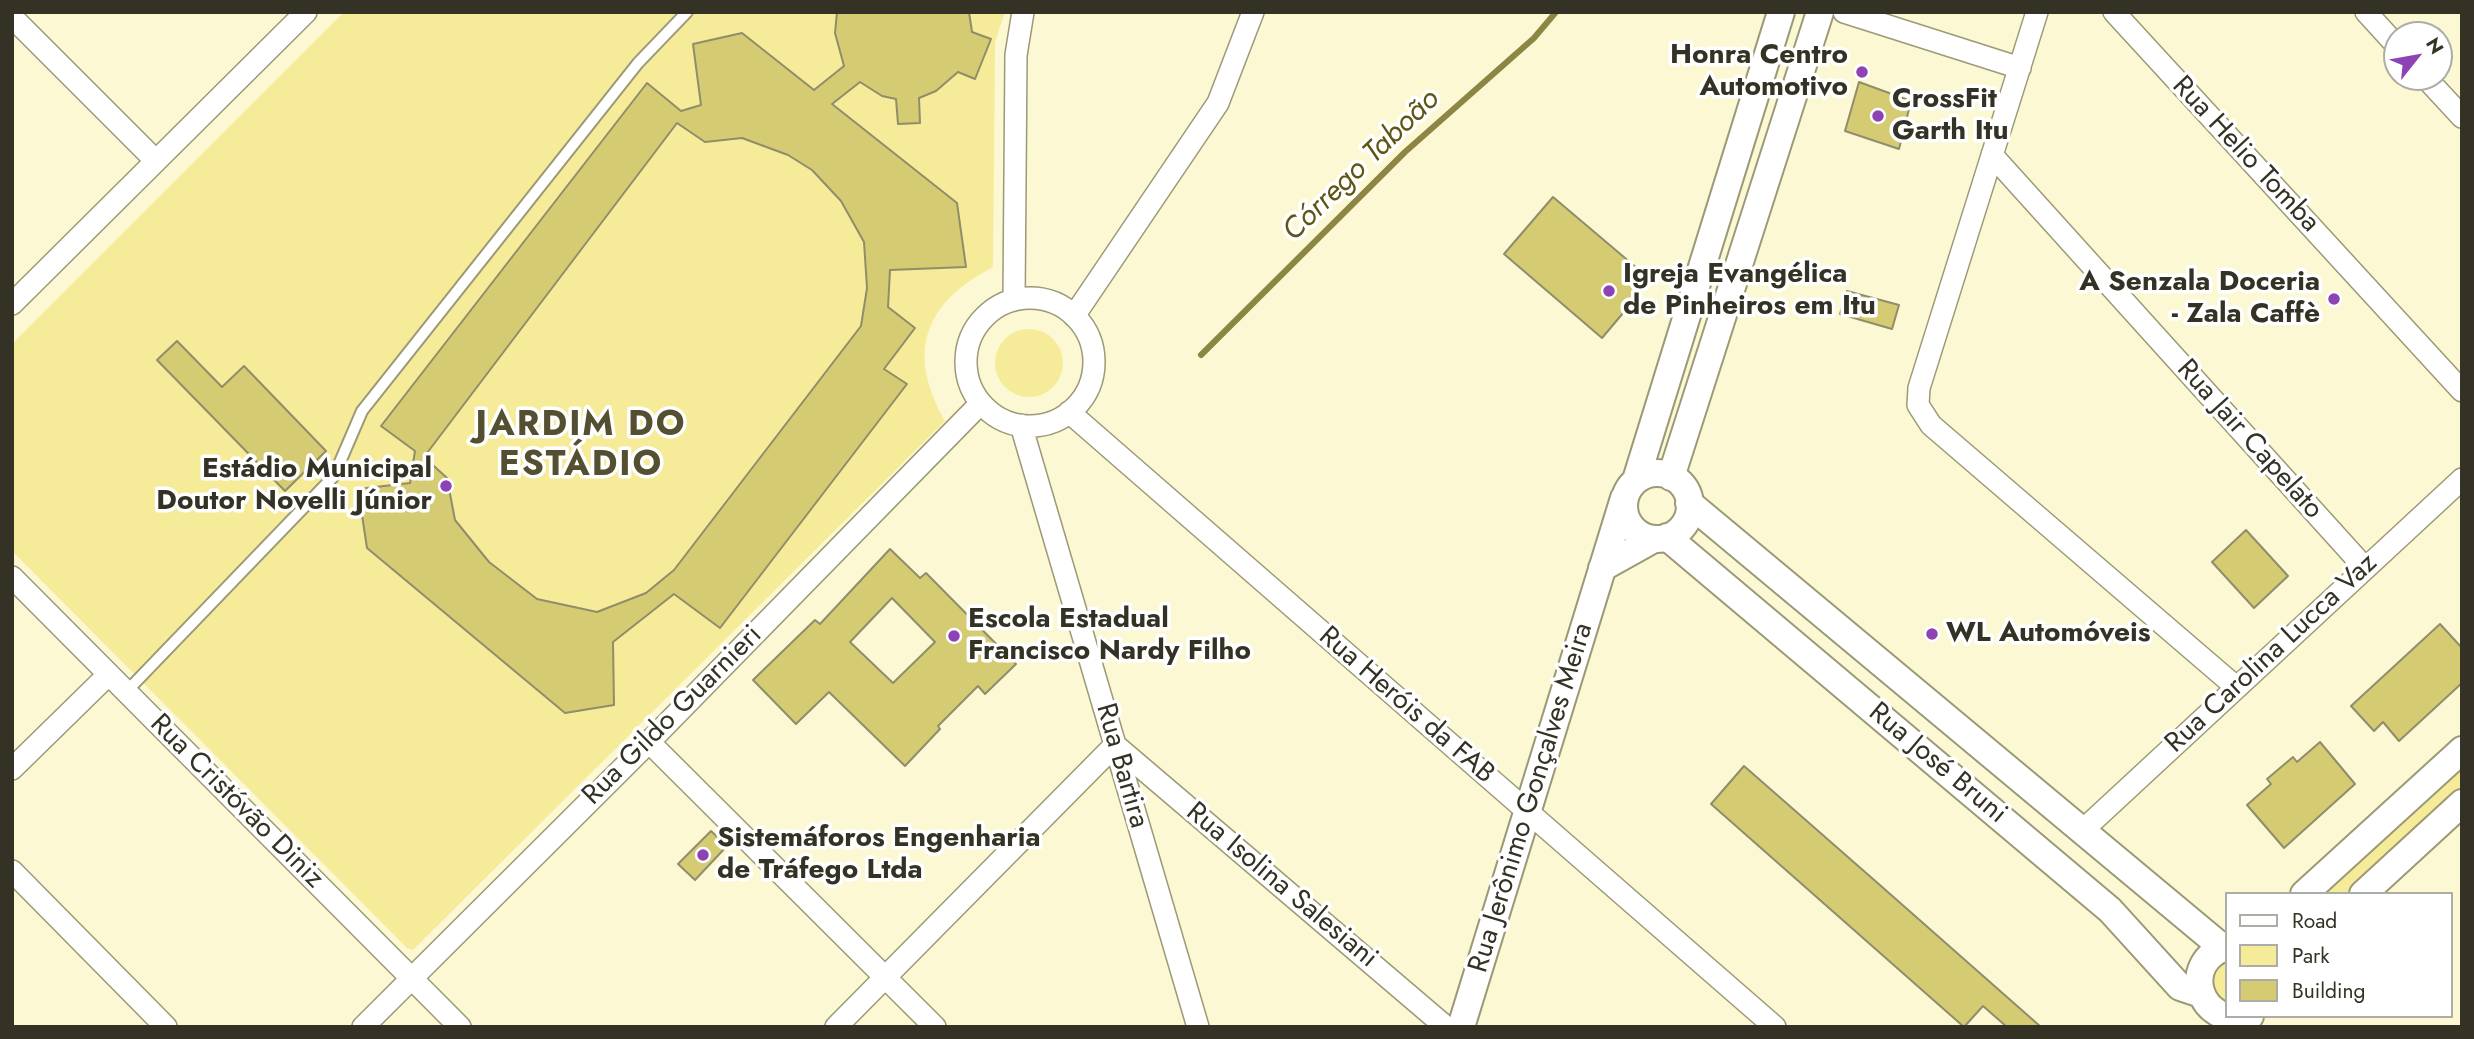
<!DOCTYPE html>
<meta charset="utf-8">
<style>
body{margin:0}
#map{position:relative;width:2474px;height:1039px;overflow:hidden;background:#fbf8d3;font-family:Jost,sans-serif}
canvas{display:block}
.frame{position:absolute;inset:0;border:14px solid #333224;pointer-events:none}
.legend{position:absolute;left:2225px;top:892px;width:228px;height:126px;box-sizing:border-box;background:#fff;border:2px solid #adada7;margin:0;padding:9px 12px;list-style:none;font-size:21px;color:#333224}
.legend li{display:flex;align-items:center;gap:14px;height:35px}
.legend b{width:35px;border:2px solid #adada7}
.north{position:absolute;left:2383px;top:21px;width:70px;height:70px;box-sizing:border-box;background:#fff;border:2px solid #adada7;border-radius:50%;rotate:59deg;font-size:19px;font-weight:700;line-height:28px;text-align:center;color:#333224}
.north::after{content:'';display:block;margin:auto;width:24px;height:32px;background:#8e43b4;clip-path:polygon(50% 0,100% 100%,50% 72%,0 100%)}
</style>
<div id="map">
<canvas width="2474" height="1039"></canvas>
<div class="frame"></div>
<ul class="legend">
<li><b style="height:9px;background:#fff"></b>Road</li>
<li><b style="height:19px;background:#f5eb98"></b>Park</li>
<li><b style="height:19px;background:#d5cb73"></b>Building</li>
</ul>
<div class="north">N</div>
</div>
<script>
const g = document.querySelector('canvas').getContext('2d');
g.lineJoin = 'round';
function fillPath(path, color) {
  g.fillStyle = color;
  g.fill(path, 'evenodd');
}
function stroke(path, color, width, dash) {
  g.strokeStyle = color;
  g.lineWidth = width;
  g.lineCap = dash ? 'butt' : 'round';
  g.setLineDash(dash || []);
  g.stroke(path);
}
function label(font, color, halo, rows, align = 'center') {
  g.font = font + ' Jost,sans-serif';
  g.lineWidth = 7;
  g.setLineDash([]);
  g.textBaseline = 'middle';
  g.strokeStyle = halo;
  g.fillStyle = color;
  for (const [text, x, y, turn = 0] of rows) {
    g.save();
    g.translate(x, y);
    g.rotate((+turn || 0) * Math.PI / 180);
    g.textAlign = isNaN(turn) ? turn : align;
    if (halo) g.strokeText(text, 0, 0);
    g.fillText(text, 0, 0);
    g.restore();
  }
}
const green = new Path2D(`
 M344 12H1005L995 42 993 267C924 303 906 352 945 421L413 950 407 948 12 551V344Z
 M995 363a34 34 0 1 1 68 0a34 34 0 1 1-68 0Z
 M2462 766V788L2347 894H2323Z
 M2227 958V1008L2216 1001C2211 979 2208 972 2227 958Z`);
const stream = new Path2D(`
 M1201 355 1405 152 1534 38 1556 12`);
const building = new Path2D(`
 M837 12H969L972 32 991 39 975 79 958 72 936 91 919 98 920 123 898 124 896 99 882 96 860 82 832 104 957 203 966 267 890 270 888 307 915 328 884 369 907 384 720 628 674 594 613 642 614 705 565 713 367 548 358 489 410 483 415 451 381 426 647 83 681 111 701 105 693 44 742 33 814 90 844 66 835 33ZM677 123 705 142 742 138 788 155 812 170 841 201 864 242 867 288 861 326 674 570 646 593 597 612 537 599 489 562 455 520 447 478 424 457Z
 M1859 82 1911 101 1899 149 1845 131Z
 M1553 197 1651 280 1602 338 1504 254Z
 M1847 291 1899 305 1892 329 1840 314Z
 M177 341 222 387 244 366 326 451 285 491 157 360Z
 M2246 530 2288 576 2254 608 2212 562Z
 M890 549 920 578 926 573 1016 664 985 694 978 686 938 726 940 729 905 766 829 692 796 724 753 680 815 620 820 624ZM892 598 935 642 893 683 850 642Z
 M2440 624 2462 648V683L2399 741 2383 722 2374 731 2351 706Z
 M2320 742 2355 784 2284 848 2247 805 2271 784 2267 779 2293 757 2297 762Z
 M1744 766 1881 886 2041 1027H2007L1983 1006 1964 1027 1711 804Z
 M711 831 727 846 695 880 678 864Z`);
const service = new Path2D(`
 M126 692 334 476 362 411 638 63 687 12`);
const minor = new Path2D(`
 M1844 12 2020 68
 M2037 12 1919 388 1918 405 1931 425 2236 687
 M2114 12 2462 391
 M2366 12 2397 46
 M12 17 156 161
 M2425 77 2462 117
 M1992 155 2365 568
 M966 362a64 64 0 1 1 128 0a64 64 0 1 1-128 0Z
 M1014 299 1016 55 1023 12
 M12 304 306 12
 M1074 316 1218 103 1253 12
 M1069 412 1775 1027
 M1021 425 1198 1027
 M12 577 460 1027
 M649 742 935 1027
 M12 769 108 675
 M2083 830 2462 479
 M12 871 166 1027
 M363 1027 649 742 981 403
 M836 1027 1115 745 1446 1027`);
const tertiary = new Path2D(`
 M1624 506a33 33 0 1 1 66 0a33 33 0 1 1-66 0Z
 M1671 477 1820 12
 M1636 480 1781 12
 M1689 503 2223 948
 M1667 537 2110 910 2180 987 2201 994
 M1602 568 1654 539
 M2304 894 2462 750
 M2363 894 2462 803
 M2227 947C2179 961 2198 1029 2250 1016
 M1461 1027 1624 498`);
const markers = [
 [1862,72,7,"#8e43b4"],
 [1878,116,7,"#8e43b4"],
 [1609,291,7,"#8e43b4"],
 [2334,299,7,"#8e43b4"],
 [446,486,7,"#8e43b4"],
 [1932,634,7,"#8e43b4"],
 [954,636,7,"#8e43b4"],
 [703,855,7,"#8e43b4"]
];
const poiNames = [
 ["Honra Centro",1848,56,"right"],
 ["Automotivo",1848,88,"right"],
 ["CrossFit",1892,100],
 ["Garth Itu",1892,132],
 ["Igreja Evangélica",1623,275],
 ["de Pinheiros em Itu",1623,307],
 ["A Senzala Doceria",2320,283,"right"],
 ["- Zala Caffè",2320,315,"right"],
 ["Estádio Municipal",432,470,"right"],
 ["Doutor Novelli Júnior",432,502,"right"],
 ["Escola Estadual",968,620],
 ["Francisco Nardy Filho",968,652],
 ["WL Automóveis",1946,634],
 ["Sistemáforos Engenharia",717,839],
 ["de Tráfego Ltda",717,871]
];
const streetNames = [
 ["Rua Helio Tomba",2245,155,47],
 ["Rua Jair Capelato",2249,440,48],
 ["Rua Carolina Lucca Vaz",2272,654,-43],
 ["Rua Heróis da FAB",1406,706,41],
 ["Rua Gildo Guarnieri",673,716,-45],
 ["Rua José Bruni",1937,764,40],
 ["Rua Bartira",1121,766,74],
 ["Rua Jerônimo Gonçalves Meira",1532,798,-73],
 ["Rua Cristóvão Diniz",236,802,45],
 ["Rua Isolina Salesiani",1281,886,40]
];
const waterNames = [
 ["Córrego Taboão",1362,166,-44]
];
const districtNames = [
 ["JARDIM DO",581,427],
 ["ESTÁDIO",581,467]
];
fillPath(green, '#f5eb98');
stroke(stream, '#8c8543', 6);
fillPath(building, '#d5cb73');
stroke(building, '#908d6b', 2);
stroke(service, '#9c9977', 14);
stroke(minor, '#9c9977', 24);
stroke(tertiary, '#9c9977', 30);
stroke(service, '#fff', 10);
stroke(minor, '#fff', 21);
stroke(tertiary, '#fff', 26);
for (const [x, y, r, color] of markers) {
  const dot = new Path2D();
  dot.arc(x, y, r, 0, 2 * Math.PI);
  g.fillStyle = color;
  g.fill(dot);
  stroke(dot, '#fff', 2.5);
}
label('bold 28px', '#333224', '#fff', poiNames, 'left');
label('28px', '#333224', '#fff', streetNames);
label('italic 30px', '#5e5614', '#fff', waterNames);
g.letterSpacing = '2px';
label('bold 35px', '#534f30', '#fff', districtNames);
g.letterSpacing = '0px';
</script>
